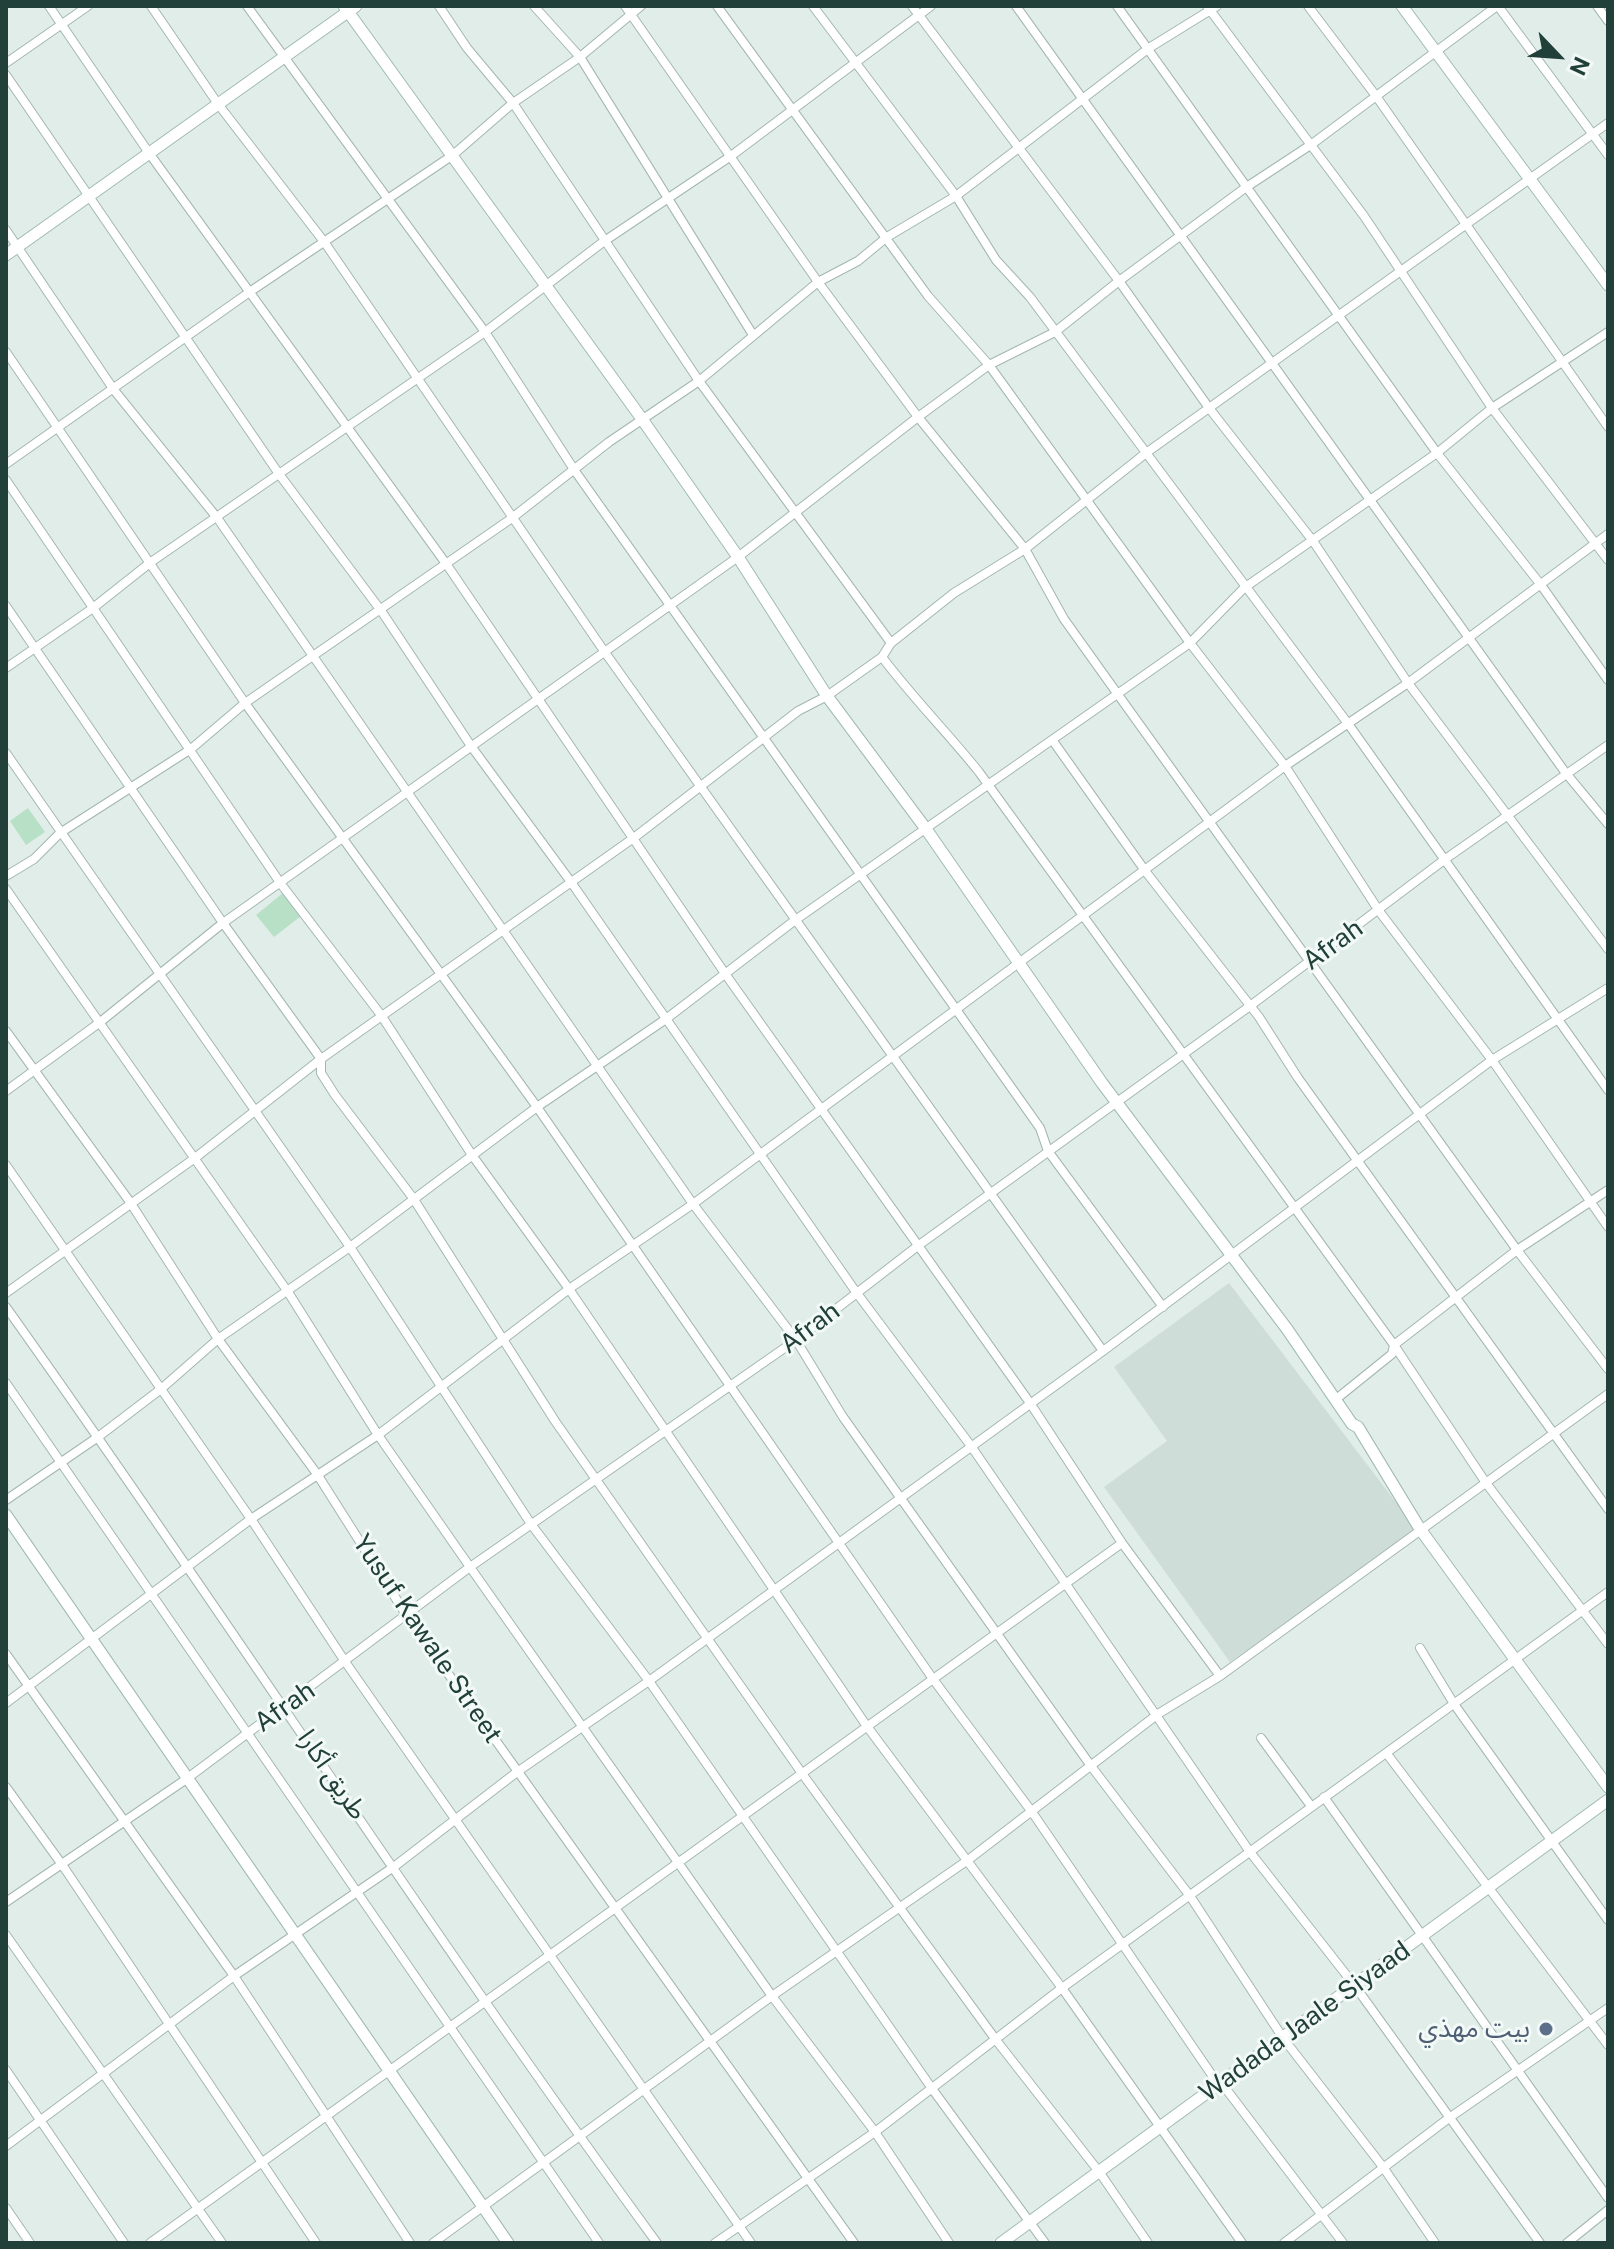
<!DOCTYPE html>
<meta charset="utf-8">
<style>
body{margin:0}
#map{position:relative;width:1614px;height:2249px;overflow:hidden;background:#e1ede9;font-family:"Public Sans",sans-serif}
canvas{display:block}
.frame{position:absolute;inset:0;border:8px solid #204039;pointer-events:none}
.north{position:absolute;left:1518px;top:16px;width:80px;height:80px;-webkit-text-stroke:6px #f2f9f6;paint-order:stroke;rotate:115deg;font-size:22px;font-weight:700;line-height:32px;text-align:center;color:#204039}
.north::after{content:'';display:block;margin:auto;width:28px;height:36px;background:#204039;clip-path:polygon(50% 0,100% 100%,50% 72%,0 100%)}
</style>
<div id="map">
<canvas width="1614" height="2249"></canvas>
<div class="frame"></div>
<div class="north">N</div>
</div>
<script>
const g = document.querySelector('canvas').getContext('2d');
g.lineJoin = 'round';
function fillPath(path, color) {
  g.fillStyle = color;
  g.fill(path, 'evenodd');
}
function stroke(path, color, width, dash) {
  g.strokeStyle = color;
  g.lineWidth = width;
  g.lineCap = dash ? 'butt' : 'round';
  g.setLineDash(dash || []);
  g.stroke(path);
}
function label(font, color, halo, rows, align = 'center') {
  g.font = font + ' "Public Sans","Noto Sans Arabic",sans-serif';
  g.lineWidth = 6;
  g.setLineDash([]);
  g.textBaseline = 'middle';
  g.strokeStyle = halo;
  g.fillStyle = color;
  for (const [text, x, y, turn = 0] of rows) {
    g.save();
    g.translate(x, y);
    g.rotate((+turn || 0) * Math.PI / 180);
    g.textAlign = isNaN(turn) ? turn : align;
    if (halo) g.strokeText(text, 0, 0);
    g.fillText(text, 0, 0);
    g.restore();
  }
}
const built = new Path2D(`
 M1229 1283 1417 1530 1230 1662 1104 1487 1167 1441 1114 1367Z`);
const green = new Path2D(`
 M28 808 45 832 26 845 10 821Z
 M283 893 301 916 274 937 256 915Z`);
const street = new Path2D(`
 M49 6 149 153 447 565 726 975 1030 1403 1122 1543 1220 1676
 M151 6 218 104 325 243 604 651 1103 1351
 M247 6 485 332 575 471 1040 1128 1048 1151 1163 1307
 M439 6 467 48 513 103 699 381 891 643
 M534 6 580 57 753 335
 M625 6 818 282 918 417 1025 549 1064 619 1119 696 1517 1250 1608 1369
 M717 6 928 296 989 365 1190 643 1285 766 1379 911 1492 1060 1608 1227
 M813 6 956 196 996 260 1030 297 1349 725 1608 1090
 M912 6 1119 281 1209 408 1313 541 1408 683 1608 949
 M1016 6 1565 772 1608 824
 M1117 6 1437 453 1541 585 1608 680
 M1207 6 1364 216 1492 408 1608 560
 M1308 6 1376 96 1608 427
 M1498 6 1608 155
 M1597 6 1608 21
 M6 63 88 6
 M6 75 279 474 382 612 471 746 571 882 856 1292 971 1446 1250 1852 1355 1986 1540 2243
 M6 230 114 390 218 519 693 1204 796 1340 843 1417 1091 1766 1190 1896 1283 2038 1383 2167 1435 2243
 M6 352 245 703 537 1107 933 1679 1032 1812 1218 2084 1223 2085 1343 2243
 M6 464 251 291 453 155 513 103 580 57 641 6
 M6 480 281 884 381 1015 472 1155 569 1289 866 1725 1062 1988 1242 2243
 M6 606 223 923 321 1059V1073L335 1095 413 1198 555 1421 801 1772 996 2040 1100 2173 1148 2243
 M882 657C912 697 947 732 979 772L1394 1345 1486 1483 1608 1644
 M6 668 93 608 151 562 485 332 603 242 731 156 931 6
 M1053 741 1146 872 1259 1017 1298 1078 1608 1509
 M6 753 350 1247 531 1524 649 1681 933 2090 1045 2243
 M6 876 34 859 60 833 191 749 245 703 512 518 609 442 699 381 818 282 858 261 887 237 956 196 1149 48 1217 6
 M6 889 288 1292 378 1435 470 1567 772 1996 875 2132 949 2243
 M6 1031 130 1202 218 1339 317 1474 407 1616 854 2243
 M6 1091 99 1023 223 923 738 557 918 417 989 365 1055 332 1119 281 1245 188 1312 144 1497 6
 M6 1165 251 1519 346 1663 751 2243
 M6 1293 195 1158 321 1059 635 837 798 711 827 696 882 657 891 643 954 593 1025 549 1146 453 1608 123
 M6 1307C227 1617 433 1937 657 2243
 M6 1383 599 2243
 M1335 1400 1392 1354 1394 1345 1517 1250 1608 1190
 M6 1500 98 1437 161 1389 218 1339 350 1247 537 1107 666 1019 794 921 1190 643 1244 588 1437 453 1492 408 1608 332
 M1420 1648 1454 1704 1608 1920
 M6 1654 234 1976 410 2243
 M6 1703 251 1519 378 1435 569 1289 693 1204 1285 766 1408 683 1608 534
 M1261 1738 1311 1806
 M1387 1754 1608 2045
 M6 1787 63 1866 316 2243
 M1324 1797 1608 2198
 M6 1902 185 1780 470 1567 796 1340 919 1245 1250 1006 1444 860 1608 745
 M6 1935 222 2243
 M6 2070 124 2243
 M6 2146 234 1976 395 1866 517 1772 649 1681 1103 1351 1492 1060 1608 988
 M6 2208 30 2243
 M150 2243 1122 1543
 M433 2243 772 1996 968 1860 1158 1714 1220 1676 1608 1394
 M715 2243 875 2132 1062 1988 1608 1592
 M1284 2243 1449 2118 1608 2008
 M1567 2243 1608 2210`);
const secondary = new Path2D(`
 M344 6 642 419 738 557 827 696 926 829 1102 1083 1287 1329 1352 1424 1358 1427 1420 1529 1608 1787
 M1402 6 1608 285
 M6 255 356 6
 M6 1515 508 2243
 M1001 2243 1608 1800`);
const markers = [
 [1546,2029,8,"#5c6f8a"]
];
const streetNames = [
 ["Afrah",1333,945,-36],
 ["Afrah",810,1328,-37],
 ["Yusuf Kawale Street",427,1639,56],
 ["Afrah",285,1707,-35],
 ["طريق أكارا",332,1775,56],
 ["Wadada Jaale Siyaad",1305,2022,-36]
];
const serviceNames = [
 ["بيت مهذي",1530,2029]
];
fillPath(built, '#cfddd8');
fillPath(green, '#b8e0c6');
stroke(street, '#a3b6b1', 10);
stroke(secondary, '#9fbab2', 13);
stroke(street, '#fff', 8);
stroke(secondary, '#fff', 11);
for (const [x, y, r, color] of markers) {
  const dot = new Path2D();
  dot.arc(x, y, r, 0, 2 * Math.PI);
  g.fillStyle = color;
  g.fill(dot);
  stroke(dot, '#f2f9f6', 3);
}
label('26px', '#204039', '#f2f9f6', streetNames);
label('26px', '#4e5e75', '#f2f9f6', serviceNames, 'right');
</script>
